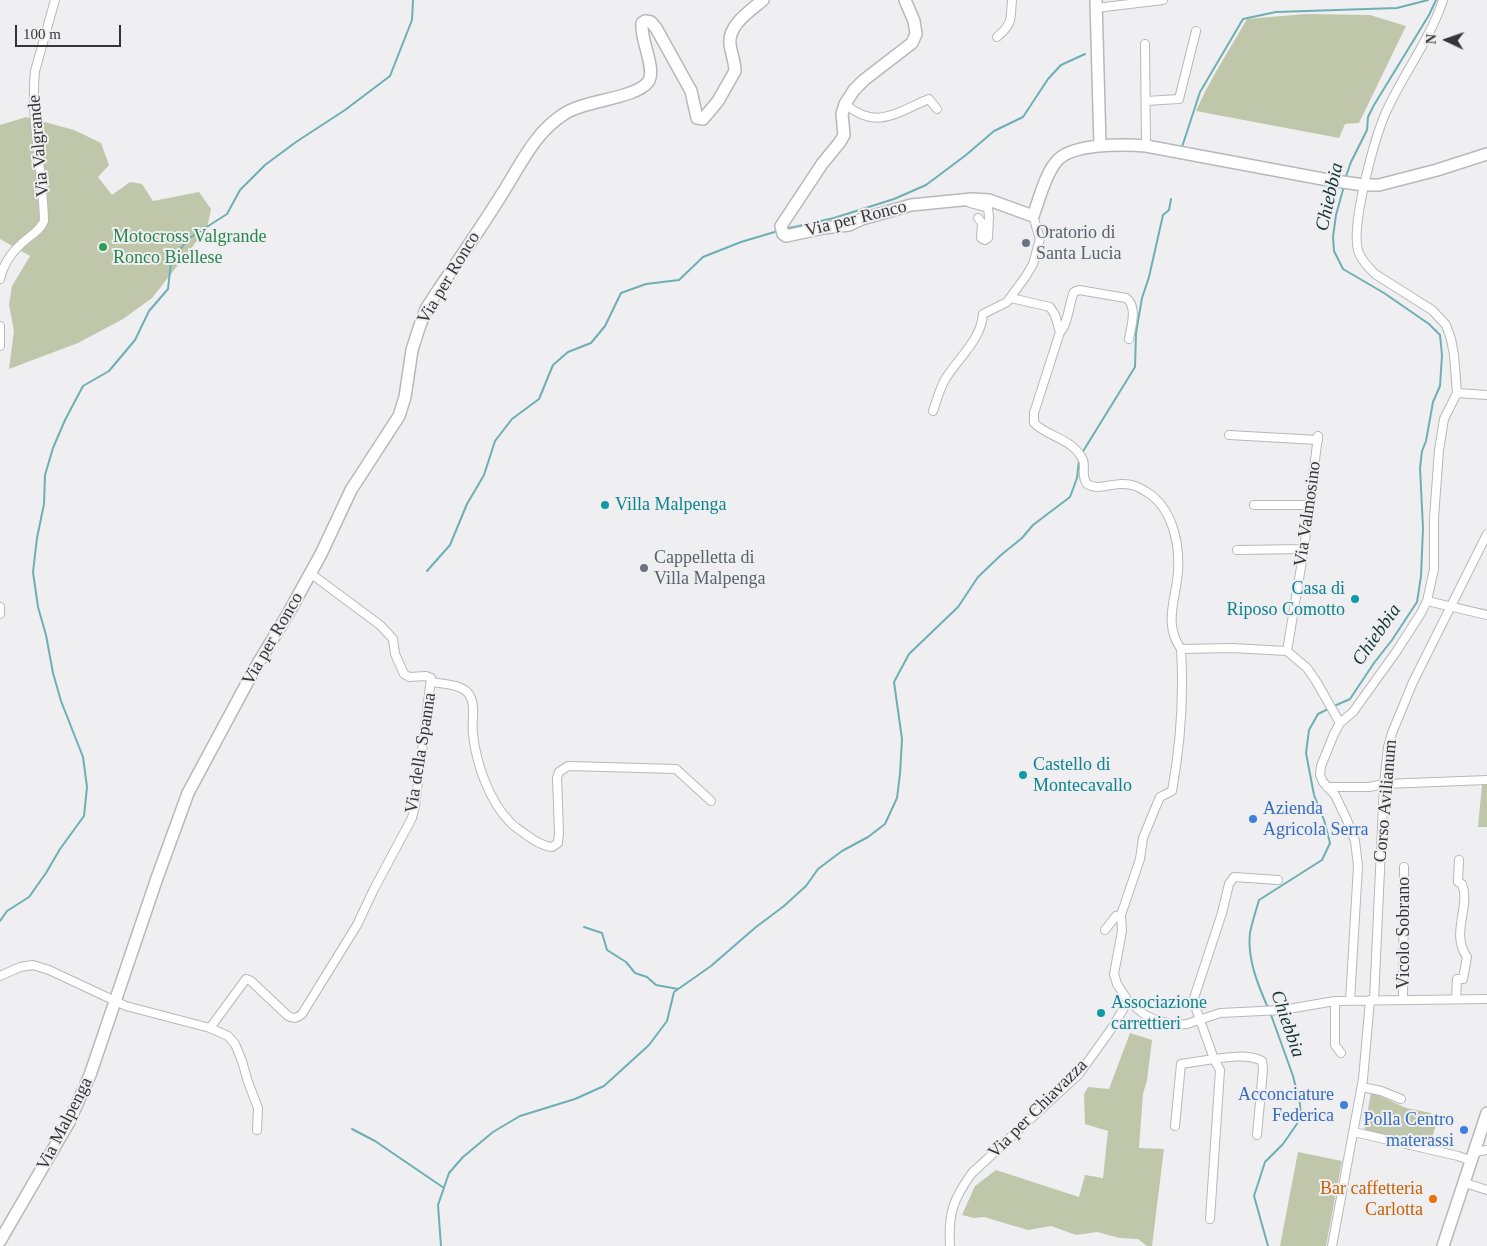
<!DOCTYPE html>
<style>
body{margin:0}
#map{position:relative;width:1487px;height:1246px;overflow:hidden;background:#efeff1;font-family:"Times New Roman",serif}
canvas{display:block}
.north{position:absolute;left:1422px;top:15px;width:50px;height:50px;-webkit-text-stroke:4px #efeff1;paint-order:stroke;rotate:273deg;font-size:14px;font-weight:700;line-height:20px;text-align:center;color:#363637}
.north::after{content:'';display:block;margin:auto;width:18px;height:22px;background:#363637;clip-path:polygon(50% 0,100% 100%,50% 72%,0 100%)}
.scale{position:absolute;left:15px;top:25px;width:106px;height:22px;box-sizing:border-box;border:2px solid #363637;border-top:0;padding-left:6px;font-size:15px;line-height:18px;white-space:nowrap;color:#363637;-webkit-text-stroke:4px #efeff1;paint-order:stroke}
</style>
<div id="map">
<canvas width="1487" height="1246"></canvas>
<div class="north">N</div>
<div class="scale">100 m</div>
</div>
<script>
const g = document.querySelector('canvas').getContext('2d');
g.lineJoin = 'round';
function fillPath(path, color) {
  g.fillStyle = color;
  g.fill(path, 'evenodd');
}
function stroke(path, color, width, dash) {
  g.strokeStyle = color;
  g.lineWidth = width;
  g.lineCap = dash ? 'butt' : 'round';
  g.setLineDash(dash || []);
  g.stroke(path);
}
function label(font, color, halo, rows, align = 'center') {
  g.font = font + ' "Times New Roman",serif';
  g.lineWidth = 4;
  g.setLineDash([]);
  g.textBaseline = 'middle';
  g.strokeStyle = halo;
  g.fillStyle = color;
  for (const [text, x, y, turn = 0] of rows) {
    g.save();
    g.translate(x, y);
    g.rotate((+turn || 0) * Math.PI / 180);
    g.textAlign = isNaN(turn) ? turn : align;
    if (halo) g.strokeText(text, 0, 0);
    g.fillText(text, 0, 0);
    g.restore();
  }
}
const green = new Path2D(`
 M1306 14 1370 15 1406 26 1359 123 1345 124 1339 138 1196 111C1210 79 1230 49 1247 19Z
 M26 117 74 130 101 143 109 165 98 177 112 195 130 182 142 184 153 201 199 192 211 209 207 228 152 298 123 319 78 343 9 369 14 331 9 305 12 286 30 256 0 239V125Z
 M1482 785H1487V827H1478Z
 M1130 1033 1152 1040 1147 1080 1143 1094 1139 1148 1164 1149 1152 1246H1147L1138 1239 1120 1238 1097 1232 1076 1235 1051 1226 1028 1230 984 1217 974 1218 962 1215 975 1186 996 1170 1079 1197 1085 1175 1103 1178 1108 1131 1085 1124 1084 1094 1088 1087 1109 1089Z
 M1371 1092 1406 1108 1431 1113 1437 1121 1430 1145 1364 1132Z
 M1298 1152 1342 1161 1326 1246H1280Z`);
const stream = new Path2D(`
 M1182 147 1200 92 1243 19 1276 12 1397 8 1428 0
 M1345 179 1351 162 1367 130 1368 117 1374 105 1429 15 1436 0
 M785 229 834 218 894 199 926 185 966 155 994 131 1023 117 1048 79 1061 65 1085 54
 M1082 453 1135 367 1136 333 1142 298 1149 277 1163 215 1169 210 1171 199
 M427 571 450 545 467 504 484 475 495 441 512 419 539 399 553 365 568 352 591 343 605 326 621 293 646 284 679 280 703 257 741 242 778 231
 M1332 707 1350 699 1374 663 1392 640 1417 602 1421 576 1423 528 1420 468 1422 451 1426 441 1433 402 1440 386 1442 355 1440 335 1429 324 1384 293 1343 269 1334 251 1333 237 1336 215 1344 186
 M0 921 7 911 29 897 46 873 60 849 84 816 87 787 83 757 61 701 53 673 46 635 38 607 33 572 37 538 44 504 45 475 53 448 65 420 83 386 109 371 135 340 149 311 168 289 171 262 188 239 227 214 240 190 265 165 296 142 345 110 390 76 412 20 413 0
 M584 927 602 933 607 950 626 962 635 973 647 977 656 985 678 989
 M1268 1008C1258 985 1247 959 1250 933 1252 922 1256 911 1259 900L1322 860 1330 843 1324 820 1314 795 1306 753 1309 730 1318 714 1328 709
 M352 1129 375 1141 444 1188
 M441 1246 438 1205 449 1173 463 1157 493 1132 520 1116 575 1099 604 1086 649 1045 667 1021 674 992 711 966 756 927 784 906 806 886 818 869 842 851 868 837 885 824 897 798 900 774 902 739 894 682 909 654 958 607 978 577 1001 555 1022 538 1033 525 1070 497 1077 478 1079 460
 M1268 1246 1254 1196 1265 1162 1283 1144 1301 1118 1300 1104 1293 1076 1270 1012`);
const street = new Path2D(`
 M1096 8 1163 0
 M997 37C1014 23 1010 18 1012 0
 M1145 44 1146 146
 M1146 101 1179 99 1196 31
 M845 104C877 131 897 112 929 99L937 109
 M970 203 988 208 989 217 988 238 985 240 981 238 982 223 978 218
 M0 279C3 265 11 253 21 244 29 236 40 231 44 221 43 171 30 121 35 71L55 0
 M1011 298 1050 307 1055 315 1060 332 1034 413V423C1048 437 1071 438 1082 458 1087 465 1080 475 1087 484 1099 491 1111 483 1124 484 1131 484 1139 487 1145 491 1172 506 1180 543 1178 572 1176 599 1163 624 1181 649
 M0 326V346
 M1060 332C1068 325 1069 303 1074 292L1079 290 1126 298C1138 306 1131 327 1129 339
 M1457 393 1487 395
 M933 411C937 400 940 387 946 378 959 357 981 340 983 314L1007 302 1026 276 1033 264 1040 239 1033 216
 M1229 435 1318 440
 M1254 505H1309
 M1237 550 1304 549
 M1427 601 1487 615
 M0 607V614
 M1181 649C1184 698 1181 742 1172 791L1160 797 1157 804 1143 838 1140 859 1121 915 1122 931 1114 974 1117 984 1128 1001 1145 1015 1156 1020 1176 1025 1187 1024 1220 1013 1282 1010 1335 1001 1487 999
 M1181 649 1232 648 1287 651 1307 668 1316 681 1340 723
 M1287 651 1304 549 1318 436
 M432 682C443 684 460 684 468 693 477 704 471 722 473 734 476 763 489 801 510 822 514 827 520 830 525 834 533 840 542 846 552 847L558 843 559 832 557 778 559 772 568 766 676 769 711 801
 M1327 787H1369L1384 784 1487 780
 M1105 930 1116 916 1121 915
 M0 976 20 967 33 965 49 970 126 1006 210 1028 228 1036 235 1044 242 1061 248 1082 258 1108 257 1130
 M1456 999 1457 979H1463L1467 957C1450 933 1471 907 1462 884L1458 882 1459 860
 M1374 1000 1384 784 1388 747 1392 733 1413 682 1487 534
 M1403 1000 1404 867
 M1335 1001V1045L1341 1053
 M1350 1001 1358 866 1355 841 1347 820 1335 795 1323 782 1320 775 1321 766 1334 734 1340 723 1353 712 1396 652 1421 613 1427 601 1434 569V518L1439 450 1444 419 1457 393 1454 355 1451 339 1446 325 1432 310 1375 274C1369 268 1362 261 1359 253 1349 229 1375 137 1386 112 1403 74 1430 40 1443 0
 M210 1028 246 979 251 981 288 1016C294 1019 297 1018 302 1014L357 925 374 889 412 818 415 806 431 678 426 676 409 677 404 674 395 654 393 639 380 625 310 573
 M1362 1087 1381 1091 1401 1099
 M1175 1126 1181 1064 1214 1059 1195 1006 1194 998 1222 913 1229 884 1234 877 1278 880
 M1354 1132 1458 1156 1472 1161
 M1475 1152 1487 1150
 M1465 1183 1487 1190
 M1210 1219 1220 1070 1214 1059C1228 1057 1249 1054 1262 1061L1263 1069 1257 1135
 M950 1246C948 1214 953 1199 972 1173L1079 1074 1112 1028 1128 1001
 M1332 1246 1363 1079 1370 1000`);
const secondary = new Path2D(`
 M905 0 914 21 916 34 912 43 864 80 854 90 845 104 842 114 844 135 840 142 822 164 781 226 783 234 786 236 824 228 849 225 862 219 911 205 972 199 989 200 1033 216C1039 200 1045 175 1056 162 1070 143 1124 144 1146 146L1328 180 1364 185H1379L1437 170 1487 154
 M1096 0 1100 145
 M0 1241 69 1122 90 1075 157 878 188 793 254 670 289 612 321 554 351 490 399 416 405 397 412 350 419 328 426 309 435 295C457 262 481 228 502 194 520 166 534 133 564 114 584 100 635 99 648 82 657 70 640 40 642 23L645 21 651 22 656 28 691 91 697 118 703 119 718 101 735 71C735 62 731 53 730 44 728 25 750 11 763 0
 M1443 1246 1487 1113`);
const markers = [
 [1026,243,5,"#6b7280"],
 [103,247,5,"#2e9e5b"],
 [605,505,5,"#0f9aa8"],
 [644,568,5,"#6b7280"],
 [1355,599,5,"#0f9aa8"],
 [1023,775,5,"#0f9aa8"],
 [1253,819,5,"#3f7fe0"],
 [1101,1013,5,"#0f9aa8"],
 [1344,1105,5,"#3f7fe0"],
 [1464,1130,5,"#3f7fe0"],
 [1433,1199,5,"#e8710a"]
];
const streetNames = [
 ["Via Valgrande",39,146,-95],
 ["Via per Ronco",856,219,-14],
 ["Via per Ronco",449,278,-59],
 ["Via Valmosino",1308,514,-82],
 ["Via per Ronco",273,639,-60],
 ["Via della Spanna",421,753,-81],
 ["Corso Avilianum",1386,801,-85],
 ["Vicolo Sobrano",1404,933,-90],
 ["Via per Chiavazza",1038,1109,-45],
 ["Via Malpenga",65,1124,-63]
];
const worshipNames = [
 ["Oratorio di",1036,233],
 ["Santa Lucia",1036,254],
 ["Cappelletta di",654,558],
 ["Villa Malpenga",654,579]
];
const leisureNames = [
 ["Motocross Valgrande",113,237],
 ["Ronco Biellese",113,258]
];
const cultureNames = [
 ["Villa Malpenga",615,505],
 ["Casa di",1345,589,"right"],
 ["Riposo Comotto",1345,610,"right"],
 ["Castello di",1033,765],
 ["Montecavallo",1033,786],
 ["Associazione",1111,1003],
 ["carrettieri",1111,1024]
];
const shopNames = [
 ["Azienda",1263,809,"left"],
 ["Agricola Serra",1263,830,"left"],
 ["Acconciature",1334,1095],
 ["Federica",1334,1116],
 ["Polla Centro",1454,1120],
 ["materassi",1454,1141]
];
const foodNames = [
 ["Bar caffetteria",1423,1189],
 ["Carlotta",1423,1210]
];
const waterNames = [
 ["Chiebbia",1330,197,-77],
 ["Chiebbia",1377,635,-55],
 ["Chiebbia",1287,1024,71]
];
fillPath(green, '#c0c6a9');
stroke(stream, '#6dafb3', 2);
stroke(street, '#b7b8ba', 10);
stroke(secondary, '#b7b8ba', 14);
stroke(street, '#fff', 8);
stroke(secondary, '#fff', 11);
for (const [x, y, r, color] of markers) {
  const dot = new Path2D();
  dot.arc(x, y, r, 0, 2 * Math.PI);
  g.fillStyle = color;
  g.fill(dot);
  stroke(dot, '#efeff1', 2);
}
label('18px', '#363637', '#efeff1', streetNames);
label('18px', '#5b616d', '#efeff1', worshipNames, 'left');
label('18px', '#27864d', '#efeff1', leisureNames, 'left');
label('18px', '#0d838f', '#efeff1', cultureNames, 'left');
label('18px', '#366cbe', '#efeff1', shopNames, 'right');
label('18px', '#c56008', '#efeff1', foodNames, 'right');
label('italic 19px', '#123436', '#efeff1', waterNames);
</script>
